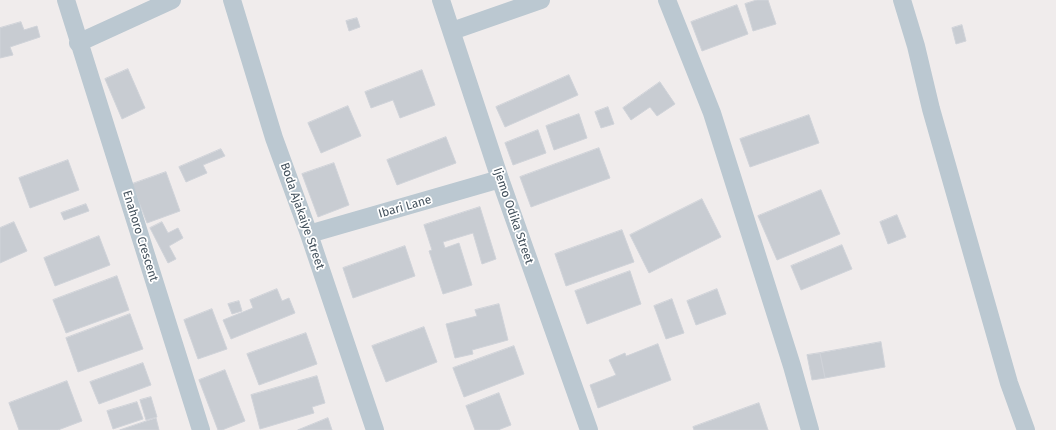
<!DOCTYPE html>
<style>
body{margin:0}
canvas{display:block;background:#f0ecec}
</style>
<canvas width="1056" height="430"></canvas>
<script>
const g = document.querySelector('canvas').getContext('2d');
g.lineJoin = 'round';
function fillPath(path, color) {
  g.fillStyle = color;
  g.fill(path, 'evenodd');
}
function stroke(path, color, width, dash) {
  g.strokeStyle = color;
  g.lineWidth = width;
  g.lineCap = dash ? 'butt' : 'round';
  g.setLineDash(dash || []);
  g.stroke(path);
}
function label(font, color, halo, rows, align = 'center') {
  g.font = font + ' "Fira Sans",sans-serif';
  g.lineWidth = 3.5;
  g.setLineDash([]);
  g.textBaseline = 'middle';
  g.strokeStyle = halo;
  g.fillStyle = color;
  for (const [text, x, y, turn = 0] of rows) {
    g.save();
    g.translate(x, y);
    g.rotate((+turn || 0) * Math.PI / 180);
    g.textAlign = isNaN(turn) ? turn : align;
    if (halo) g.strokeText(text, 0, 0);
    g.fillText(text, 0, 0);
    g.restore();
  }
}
const building = new Path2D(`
 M757 0H768L776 24 753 31 745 4Z
 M737 5 748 34 702 51 691 22Z
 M357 18 360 27 349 31 346 21Z
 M21 22 24 30 37 26 40 37 10 47 13 55 0 58V28Z
 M962 25 966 41 956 44 952 28Z
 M128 69 145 108 122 119 105 79Z
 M422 70 435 105 400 118 393 100 371 108 365 92Z
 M569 75 578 95 505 127 496 107Z
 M660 82 675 104 657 116 650 107 631 120 623 108Z
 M348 106 361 136 321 153 308 123Z
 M608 107 614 124 601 128 595 112Z
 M579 114 587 138 554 150 546 126Z
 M809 115 819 143 750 167 740 139Z
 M538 130 546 153 513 165 505 143Z
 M446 137 456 163 397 185 387 160Z
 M599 148 610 178 531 207 520 177Z
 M221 149 225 156 203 165 207 173 186 182 179 167Z
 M68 160 79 190 30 208 19 178Z
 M334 163 349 205 318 217 302 174Z
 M166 172 180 211 147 223 132 184Z
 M821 190 840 234 777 260 758 216Z
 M702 199 721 237 649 273 630 235Z
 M86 204 89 211 64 220 61 213Z
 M480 207 496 259 482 264 473 233 443 242 445 248 459 243 472 285 443 294 429 251 432 250 424 225Z
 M897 215 906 237 888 244 880 222Z
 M14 222 27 251 0 263V228Z
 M162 222 168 233 178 228 183 238 169 246 176 259 168 263 150 228Z
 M622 230 634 262 566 286 555 254Z
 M99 236 110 265 55 286 44 258Z
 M842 245 852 269 801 290 791 266Z
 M405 246 415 276 353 298 343 268Z
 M630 271 641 304 587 324 575 291Z
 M117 276 129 310 66 333 53 300Z
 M277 289 282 301 289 298 295 313 231 339 223 320 253 308 250 300Z
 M717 289 726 314 696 325 687 301Z
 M672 299 684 333 666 339 654 306Z
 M239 301 242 311 232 314 228 304Z
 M499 304 508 340 472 350 473 354 455 358 446 324 477 316 475 310Z
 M212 309 227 349 198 359 184 320Z
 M130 314 143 349 78 372 66 338Z
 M424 327 437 362 386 382 372 346Z
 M306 333 317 364 259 385 247 354Z
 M881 342 885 367 825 378 820 353Z
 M658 344 671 380 598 408 590 385 616 375 609 360 625 353 626 356Z
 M514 346 524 374 464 397 453 368Z
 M820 353 825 378 812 380 807 355Z
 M143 363 151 385 99 404 90 382Z
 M225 370 245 421 222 430H218L199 380Z
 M317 376 325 403 312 407 314 413 260 429 251 395Z
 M67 381 82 421 58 430H19L9 403Z
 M499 393 511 425 498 430H475L466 406Z
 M151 397 157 417 146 420 140 400Z
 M137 402 143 419 113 429 107 411Z
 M759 403 768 430H694L693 427Z
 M156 418 159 430H120Z
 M328 418 332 430H298Z`);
const minor = new Path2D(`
 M66 0 201 430
 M232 0 274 138 309 234 375 430
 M441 0 500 179 589 430
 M667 0 712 113 792 366 810 430
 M902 0 916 46 931 109 1009 383 1026 430
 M452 31 541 0
 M78 43 172 0
 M309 234 500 179`);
const streetNames = [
 ["Ibari Lane",405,207,-16],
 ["Boda Ajakaiye Street",302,216,71],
 ["Ijemo Odika Street",513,216,71],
 ["Enahoro Crescent",140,236,73]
];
fillPath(building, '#c8ccd2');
stroke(building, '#d0d3d9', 1);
stroke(minor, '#bbc8d1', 18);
label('12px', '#43515c', '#fff', streetNames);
</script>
